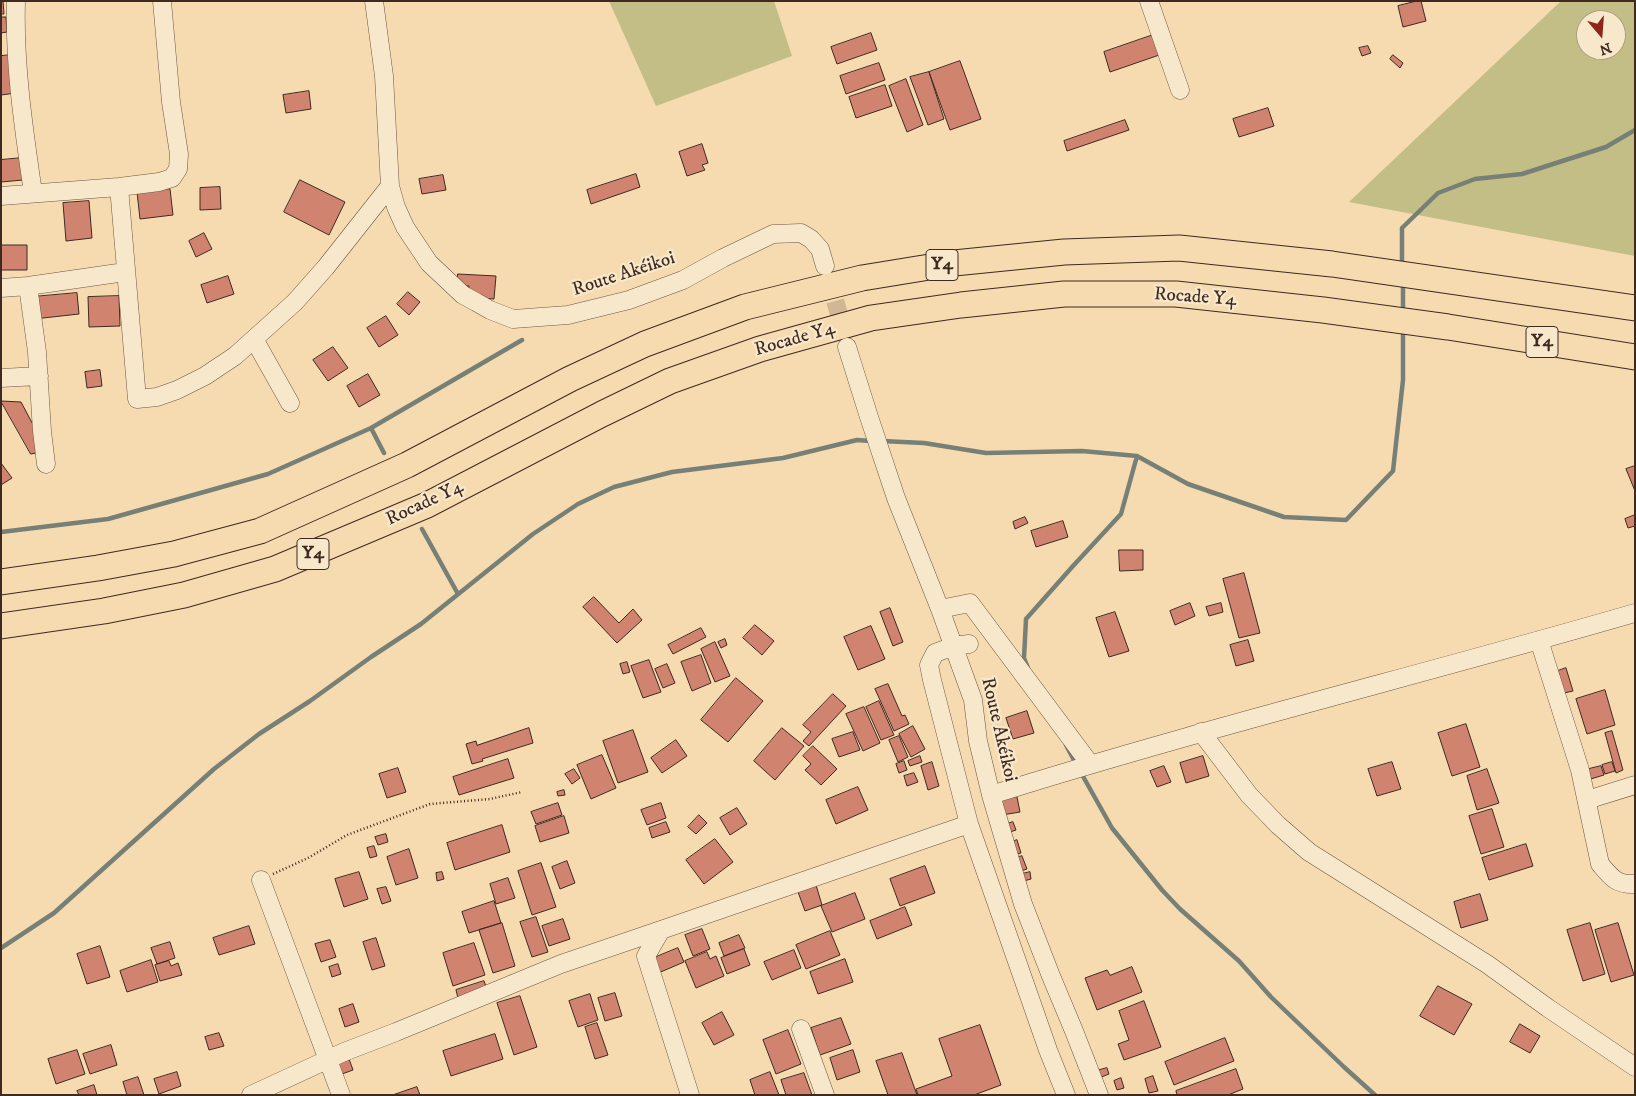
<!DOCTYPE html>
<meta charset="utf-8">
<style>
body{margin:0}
#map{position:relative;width:1636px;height:1096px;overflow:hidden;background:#f5dbaf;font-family:"IM FELL DW Pica",serif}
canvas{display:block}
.frame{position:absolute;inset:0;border:2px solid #3f2921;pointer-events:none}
.north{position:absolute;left:1576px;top:10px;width:50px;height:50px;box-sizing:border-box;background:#f8e8cb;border:1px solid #ae9c87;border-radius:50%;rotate:162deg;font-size:14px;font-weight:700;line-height:20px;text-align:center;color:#3f2921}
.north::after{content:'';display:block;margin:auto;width:18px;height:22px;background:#8f2418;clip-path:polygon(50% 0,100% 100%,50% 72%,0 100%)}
</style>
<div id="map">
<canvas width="1636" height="1096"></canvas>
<div class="frame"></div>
<div class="north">N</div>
</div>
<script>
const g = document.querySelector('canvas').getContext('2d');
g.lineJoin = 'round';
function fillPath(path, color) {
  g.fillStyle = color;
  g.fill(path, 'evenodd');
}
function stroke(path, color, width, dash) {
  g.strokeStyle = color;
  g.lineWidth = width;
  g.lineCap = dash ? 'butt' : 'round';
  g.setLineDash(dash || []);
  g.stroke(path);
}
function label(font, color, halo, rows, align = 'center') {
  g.font = font + ' "IM FELL DW Pica",serif';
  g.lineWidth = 4.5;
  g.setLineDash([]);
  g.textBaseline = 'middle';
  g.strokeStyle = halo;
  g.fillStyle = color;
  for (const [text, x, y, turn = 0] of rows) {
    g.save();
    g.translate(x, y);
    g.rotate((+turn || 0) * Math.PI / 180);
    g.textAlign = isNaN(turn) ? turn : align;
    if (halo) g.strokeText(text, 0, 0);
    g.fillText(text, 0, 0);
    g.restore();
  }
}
const green = new Path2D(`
 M609 1H774L792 56 656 106Z
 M1561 1H1635V256L1349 202ZM1586 20H1616V50H1586Z`);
const stream = new Path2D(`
 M1402 265V228L1438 193 1475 179 1522 174 1606 147 1635 130
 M1403 283V313
 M371 428 384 453
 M882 441 924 443 986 453 1082 451 1137 456 1188 484 1284 517 1346 520 1393 471 1403 380V328
 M422 529 458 594
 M1 532 108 519 268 474 371 428 522 340
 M1028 668 1024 658 1026 619 1073 566 1121 514 1137 456
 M1066 745 1076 764
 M1080 771 1112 828 1162 890 1180 909 1239 961 1271 997 1344 1067 1375 1095
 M1 948 54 913 214 769 259 734 310 701 371 657 421 624 533 534 578 504 614 487 672 472 783 458 857 440 871 441`);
const building = new Path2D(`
 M1 1H3L4 14H1Z
 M1417 1H1421L1426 21 1403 27 1398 6Z
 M1 17H6L7 32 1 33Z
 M871 33 877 50 837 64 831 47Z
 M1159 33 1165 53 1110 72 1104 52Z
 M1368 46 1371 53 1362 56 1359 48Z
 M12 55 16 93 1 95V56Z
 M1393 55 1403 63 1400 68 1390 59Z
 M960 61 981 119 950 130 929 72Z
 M879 63 885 80 846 94 840 76Z
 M929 72 944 119 928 125 910 77Z
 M906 79 923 125 907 132 889 86Z
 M885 85 892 106 856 118 849 97Z
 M309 91 311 109 286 113 283 95Z
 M1268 108 1274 126 1239 137 1233 119Z
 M1125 120 1129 130 1067 151 1064 141Z
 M702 144 708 163 702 165 705 170 687 176 679 152Z
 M22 158 23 180 1 182V160Z
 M636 174 640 187 591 204 587 190Z
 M443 175 446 190 422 194 419 179Z
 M300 180 345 202 329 235 284 212Z
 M220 187 221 209 200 210V188Z
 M170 189 173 215 140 219 137 192Z
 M89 201 92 238 66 241 63 203Z
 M204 233 212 249 196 257 189 241Z
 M1 245H27V270H1Z
 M458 274 496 276 494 299 480 298 468 294 469 286 457 285Z
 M228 276 234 294 207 303 201 285Z
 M408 292 420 302 409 315 397 304Z
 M77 293 79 314 34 319 32 297Z
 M119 296 120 326 89 327 88 297Z
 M386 316 398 335 379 347 367 328Z
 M333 347 348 368 328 381 313 360Z
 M100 370 102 386 87 388 85 372Z
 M368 374 380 395 359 407 347 386Z
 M1 401 21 402 38 434 41 452 31 454Z
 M1 463 12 478 1 485Z
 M1635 466V491L1626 469Z
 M1635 515V526L1628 528 1625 519Z
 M1025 517 1028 523 1015 529 1013 522Z
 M1063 521 1068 537 1036 547 1031 531Z
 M1119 550H1143V570L1120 571Z
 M1244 573 1260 633 1239 638 1223 579Z
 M594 597 619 623 633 609 642 620 617 643 583 607Z
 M1190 603 1195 616 1175 625 1170 611Z
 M1221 603 1223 612 1209 616 1206 607Z
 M890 608 903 642 893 646 880 612Z
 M1115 612 1129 651 1109 657 1096 618Z
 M755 625 774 641 762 655 743 638Z
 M871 626 885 659 858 670 844 637Z
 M701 628 706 637 673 654 668 645Z
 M725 639 727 645 721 648 718 642Z
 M1248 640 1254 661 1236 666 1230 645Z
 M715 642 730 676 715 682 701 649Z
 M701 655 711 683 692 691 681 662Z
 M649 660 661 692 643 698 631 666Z
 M627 662 630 672 623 674 620 664Z
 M667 664 675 683 663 688 655 669Z
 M1566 668 1573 691 1564 693 1558 671Z
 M736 678 763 701 728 742 701 720Z
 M888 684 902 716 905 715 909 724 894 731 875 689Z
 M1605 690 1615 725 1587 734 1576 699Z
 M833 694 846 706 809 746 803 741 811 732 803 725Z
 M879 701 894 735 881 740 866 707Z
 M864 707 880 743 863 751 846 714Z
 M1027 711 1034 733 1013 739 1006 718Z
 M1466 724 1480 767 1452 776 1438 733Z
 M913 726 925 749 911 757 899 734Z
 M529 728 533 743 482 759 483 761 472 764 466 744 476 741 477 745Z
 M782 728 804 746 775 780 754 761Z
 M633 730 648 772 618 783 603 741Z
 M1612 731 1623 770 1616 773 1605 733Z
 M853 732 860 750 839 757 832 739Z
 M899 736 908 757 898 762 889 740Z
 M676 740 687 756 662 773 651 758Z
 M813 746 837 769 821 785 805 770 811 764 803 756Z
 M602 755 616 788 591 799 577 765Z
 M920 756 922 762 910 766 908 761Z
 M1203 756 1209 776 1186 783 1180 763Z
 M508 759 514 778 459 795 453 777Z
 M904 761 907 770 899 773 896 764Z
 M932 762 939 786 928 790 921 766Z
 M1392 762 1401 789 1377 796 1368 769Z
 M1612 762 1615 771 1605 774 1602 765Z
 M1164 766 1171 782 1157 787 1150 771Z
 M1601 766 1604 775 1584 781 1581 771Z
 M398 768 406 792 387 798 379 774Z
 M574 769 580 778 572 784 565 774Z
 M1487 769 1499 803 1477 810 1467 776Z
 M914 773 918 782 907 786 904 776Z
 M858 787 868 810 836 824 826 800Z
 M564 790 565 795 558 796 557 792Z
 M1017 797 1020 812 1002 815 1000 800Z
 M558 803 562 815 536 824 531 812Z
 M661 803 666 818 647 825 641 810Z
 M737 808 747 824 730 835 720 818Z
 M1492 809 1504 847 1481 854 1469 816Z
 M699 815 707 823 696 834 688 827Z
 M564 816 569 833 540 842 535 826Z
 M666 822 670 832 652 838 649 828Z
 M1013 822 1016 830 1007 833 1004 825Z
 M502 825 510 852 455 870 447 843Z
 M386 834 388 842 378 845 375 837Z
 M715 839 733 862 704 884 686 860Z
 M1017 840 1021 853 1013 855 1009 843Z
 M1526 844 1533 866 1489 880 1482 858Z
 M374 846 377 856 370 858 367 848Z
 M409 849 418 878 396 885 387 857Z
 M1022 856 1027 869 1018 872 1013 859Z
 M567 861 575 883 560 889 552 867Z
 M541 863 556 907 532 915 518 871Z
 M925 866 935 893 900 906 890 879Z
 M359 872 368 899 344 907 335 879Z
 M442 872 444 879 437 881 436 873Z
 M1030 872 1031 879 1020 882 1018 875Z
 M508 878 515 898 496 904 490 884Z
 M816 885 822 905 805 911 798 892Z
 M386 887 391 901 382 904 377 889Z
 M855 893 865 919 832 932 821 906Z
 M1480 894 1488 920 1461 928 1454 902Z
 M494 901 501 923 469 933 462 912Z
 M905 907 912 925 877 939 870 921Z
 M536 917 548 952 532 957 520 922Z
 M563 919 570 939 549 946 542 926Z
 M502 923 515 966 493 973 479 930Z
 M1590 923 1605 974 1583 981 1567 930Z
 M1618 923 1634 975 1611 982 1595 930Z
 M249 926 255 944 219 955 213 938Z
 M702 929 710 949 693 956 685 935Z
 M830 931 840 955 806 969 796 945Z
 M739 935 745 948 724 956 719 943Z
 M376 938 385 966 372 970 363 942Z
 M330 940 336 957 321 962 315 944Z
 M170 942 175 958 157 964 151 948Z
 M474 943 485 975 453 986 443 953Z
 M100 946 110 977 87 984 77 954Z
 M678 948 684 962 656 974 649 960Z
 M744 949 750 965 727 974 721 958Z
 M794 950 801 968 772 980 764 962Z
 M707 952 710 959 716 956 724 976 696 988 685 961Z
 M845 959 853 982 818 994 810 972Z
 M151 960 158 982 127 992 120 971Z
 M169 961 171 966 178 963 182 975 160 981 155 965Z
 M338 964 341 974 332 977 329 967Z
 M1132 967 1142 992 1097 1010 1085 978 1107 970 1110 975Z
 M484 981 488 992 459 1002 456 990Z
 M1438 986 1472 1004 1454 1035 1420 1016Z
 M615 993 622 1016 605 1021 598 998Z
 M590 994 598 1020 578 1027 569 1001Z
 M520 996 537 1047 514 1055 497 1003Z
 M1144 1001 1161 1047 1124 1060 1118 1044 1129 1040 1119 1011Z
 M353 1004 359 1022 345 1027 339 1009Z
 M722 1012 734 1035 714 1045 702 1023Z
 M841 1018 851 1044 820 1055 811 1028Z
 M597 1023 608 1055 595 1059 585 1027Z
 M1520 1024 1540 1036 1530 1053 1510 1042Z
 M980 1025 1001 1085 974 1095H918L916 1089 952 1076 939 1039Z
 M788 1030 801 1064 776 1074 763 1040Z
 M219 1033 224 1046 209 1050 205 1037Z
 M495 1034 503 1059 451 1076 443 1051Z
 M1225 1038 1234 1061 1174 1085 1165 1062Z
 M111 1045 117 1065 90 1074 83 1054Z
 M77 1050 85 1074 56 1084 48 1059Z
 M853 1050 860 1072 837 1080 830 1058Z
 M902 1053 917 1095H888L876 1061Z
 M348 1056 353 1070 342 1074 337 1061Z
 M1107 1068 1109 1074 1099 1078 1096 1071Z
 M1236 1069 1243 1089 1228 1095H1177L1176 1091Z
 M177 1072 181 1086 159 1094 154 1079Z
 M770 1072 779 1095H755L750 1080Z
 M804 1073 812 1095H786L781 1080Z
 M1153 1076 1158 1091 1149 1093 1145 1079Z
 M138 1077 144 1095H127L123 1082Z
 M1121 1078 1124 1088 1117 1090 1114 1081Z
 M94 1085 97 1095H79L77 1091Z
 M417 1087 420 1095H393Z`);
const minorTunnel = new Path2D(`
 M828 275 845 336`);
const path = new Path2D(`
 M273 874 308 858 347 835 430 804 490 799 522 792`);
const minor = new Path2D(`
 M16 1C14 66 24 130 33 193
 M374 1 384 76 390 186 396 207 405 227 429 263 463 295 476 302 490 310 513 319 568 315 629 300 683 280 723 258 773 234 801 233 811 239 820 249 825 266
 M1149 1 1180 90
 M119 187 137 399 157 397 177 390 205 376 235 356 295 302 326 267 390 186
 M1 196 119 187 159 182 172 178 178 169 179 154 171 102 162 1
 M28 286 37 352 42 431 46 464
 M1 288 28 286 125 272
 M254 339 290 403
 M847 347 869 417 896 498 940 609 973 700 978 741 991 795 1023 904 1051 976 1074 1031 1099 1095
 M1 378 39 376
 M940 609 970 603 1090 764
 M1539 640 1580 770 1600 864C1611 877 1616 885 1635 884
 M969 644 954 646 935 653 929 665 932 680 969 824
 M1201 732 1249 795 1278 825 1309 852 1487 964 1548 1008 1635 1067
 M991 795C1204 728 1421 675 1635 613
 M1587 800 1635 785
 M261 880 341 1095
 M801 1029 825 1095
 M251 1095 344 1052 396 1032 561 964 661 930
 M690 1095 646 956 661 930 969 824 1048 1050 1066 1095`);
const highway = new Path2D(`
 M1 582 98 568 174 554 260 531 407 465 570 379 645 344 745 307 862 278 954 263 1064 252 1179 248 1332 264 1635 308
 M1 626 104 611 184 595 275 569 427 505 602 414 670 381 760 349 871 318 961 305 1064 294H1176L1323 310 1448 327 1635 357`);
const shields = [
 [942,265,32],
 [1542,342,32],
 [313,554,32]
];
const shieldNames = [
 ["Y4",942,265],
 ["Y4",1542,342],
 ["Y4",313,554]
];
const streetNames = [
 ["Route Akéikoi",624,275,-18],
 ["Rocade Y4",1195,298,4],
 ["Rocade Y4",795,340,-16],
 ["Rocade Y4",425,504,-25],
 ["Route Akéikoi",998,730,77]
];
fillPath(green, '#c3be86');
stroke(stream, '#778077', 4.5);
fillPath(building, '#d0846f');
stroke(building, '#3f2921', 1);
stroke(minorTunnel, '#d1b793', 18, [18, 9]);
stroke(minor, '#6c5644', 19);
stroke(highway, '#3f2921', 27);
stroke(path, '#3f2921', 2.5, [1, 2.5]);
stroke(minor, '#f8e8cb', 18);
stroke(highway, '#f5dbaf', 25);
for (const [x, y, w] of shields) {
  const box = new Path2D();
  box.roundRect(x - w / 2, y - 15.5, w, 31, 4);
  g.fillStyle = '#f8e8cb';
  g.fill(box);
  stroke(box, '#3f2921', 1);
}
label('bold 18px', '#3f2921', null, shieldNames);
label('19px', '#3f2921', '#f8e8cb', streetNames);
</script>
